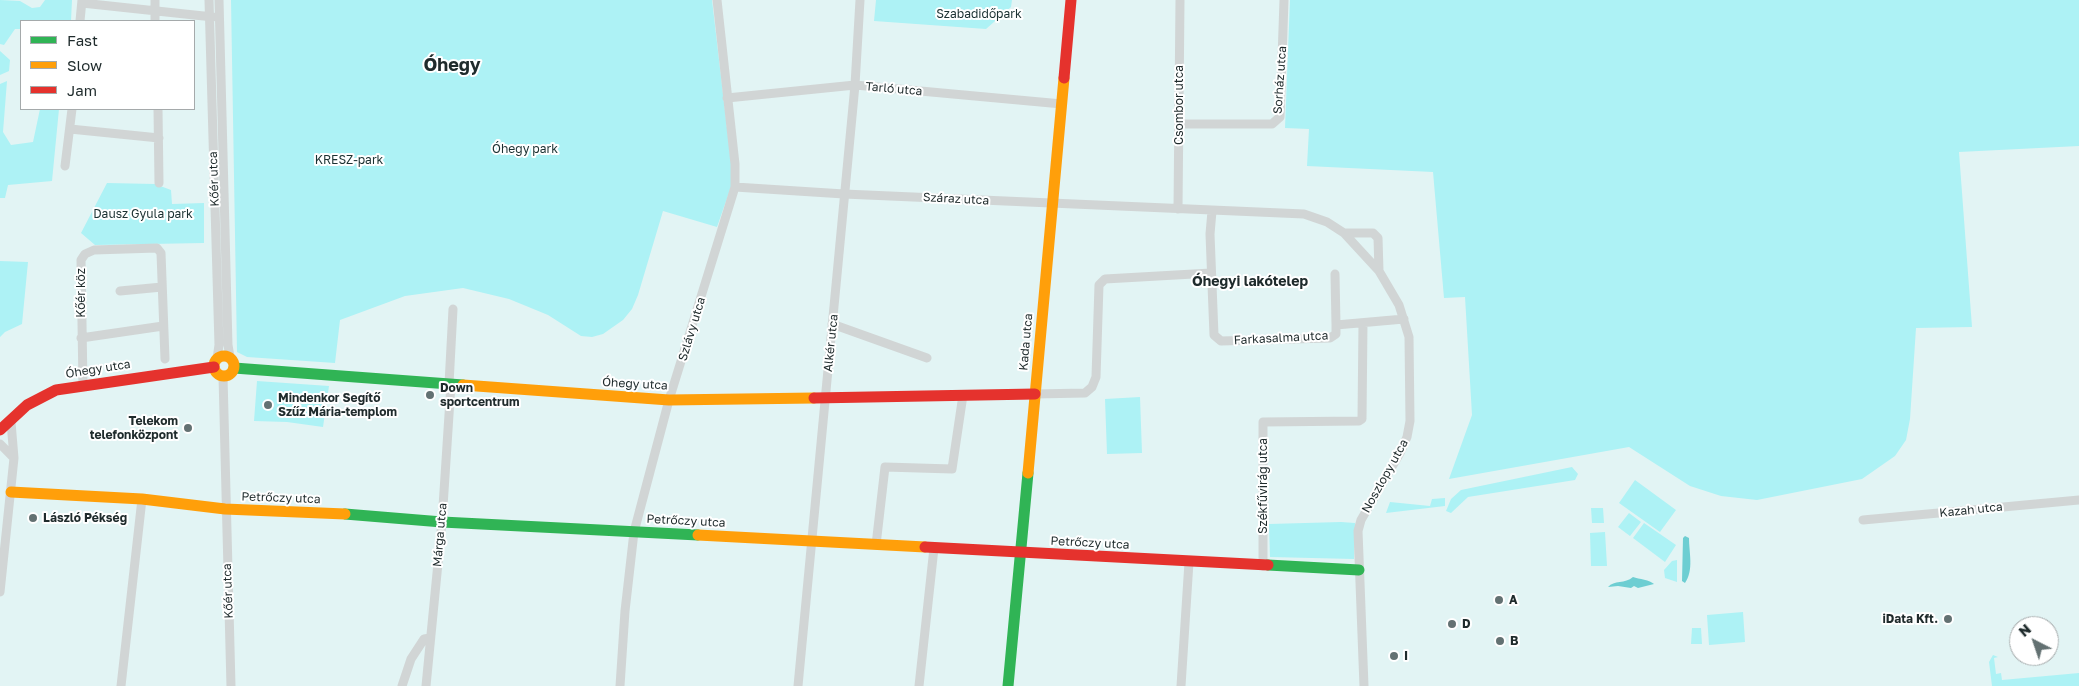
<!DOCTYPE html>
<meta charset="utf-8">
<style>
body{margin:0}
#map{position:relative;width:2079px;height:686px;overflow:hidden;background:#e2f4f4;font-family:"Golos Text",sans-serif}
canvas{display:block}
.legend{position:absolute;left:20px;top:20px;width:175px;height:90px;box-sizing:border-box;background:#fff;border:1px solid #a5aaab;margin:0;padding:6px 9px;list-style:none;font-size:15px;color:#1f2b2c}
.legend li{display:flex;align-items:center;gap:10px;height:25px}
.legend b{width:25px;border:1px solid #a5aaab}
.north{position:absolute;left:2009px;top:616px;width:50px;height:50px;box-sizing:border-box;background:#fff;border:1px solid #a5aaab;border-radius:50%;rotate:319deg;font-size:14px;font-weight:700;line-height:20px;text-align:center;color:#1f2b2c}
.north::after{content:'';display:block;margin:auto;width:18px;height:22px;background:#637172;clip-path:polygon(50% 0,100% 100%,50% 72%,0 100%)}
</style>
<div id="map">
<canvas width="2079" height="686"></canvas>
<ul class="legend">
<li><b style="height:6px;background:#30b455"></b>Fast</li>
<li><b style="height:6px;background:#ff9f0a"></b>Slow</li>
<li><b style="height:6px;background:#e5322d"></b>Jam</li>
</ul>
<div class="north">N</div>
</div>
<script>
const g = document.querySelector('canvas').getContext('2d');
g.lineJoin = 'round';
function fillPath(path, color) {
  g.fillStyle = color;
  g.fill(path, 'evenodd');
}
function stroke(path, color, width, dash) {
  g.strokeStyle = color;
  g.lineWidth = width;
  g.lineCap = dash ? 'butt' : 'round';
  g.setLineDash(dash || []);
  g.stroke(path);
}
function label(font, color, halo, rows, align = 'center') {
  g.font = font + ' "Golos Text",sans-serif';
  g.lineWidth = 4;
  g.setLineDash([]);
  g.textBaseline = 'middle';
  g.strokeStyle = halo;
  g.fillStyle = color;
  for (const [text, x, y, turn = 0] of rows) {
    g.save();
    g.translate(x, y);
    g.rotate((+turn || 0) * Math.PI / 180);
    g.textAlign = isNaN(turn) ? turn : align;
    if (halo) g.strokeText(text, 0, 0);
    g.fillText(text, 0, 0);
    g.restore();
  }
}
const green = new Path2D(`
 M0 0 20 1 32 8 40 7 45 0H72L71 21H21V29H15L4 45 0 44Z
 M231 0H712L731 162V187L717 227 663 211 638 295 632 309 623 320 603 334 592 337 581 336 548 315 509 299 463 288 405 296 340 320 335 363 247 357 237 352Z
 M876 0H1012L1011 7 986 29 874 21Z
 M1290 0H2079V146L1959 152 1972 327 1916 328 1910 419 1906 440 1895 456 1862 479 1757 500 1721 496 1690 486 1629 447 1449 479 1472 415 1465 297 1444 298 1433 172 1307 166 1309 129 1285 128Z
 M0 51 10 60 9 71 0 75Z
 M7 81 3 132 11 145 33 142 40 109H59L52 181 8 185 5 198H0V84Z
 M107 183 155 184 171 190 172 204 204 203V243L95 245 81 233Z
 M0 261 28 262 22 324 5 332 0 337Z
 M257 381 329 386 323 427 287 422 254 421Z
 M1140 397 1142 453 1107 454 1105 399Z
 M1572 467 1578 474 1575 480 1468 497 1451 513 1446 511 1451 499 1461 490Z
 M1635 480 1676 510 1660 532 1619 503Z
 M1445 498V506L1386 513 1390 502 1430 506 1432 499Z
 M1591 508H1603L1604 523H1592Z
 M1629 513 1641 522 1630 536 1618 527Z
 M1341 522 1355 523 1354 559 1270 557 1269 524Z
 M1644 523 1676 545 1665 562 1633 538Z
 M1605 532 1607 566H1591L1590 533Z
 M1677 560V582L1665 578 1664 570 1672 561Z
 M1743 612 1745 642 1709 645 1707 615Z
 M1692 628H1701L1702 644H1691Z
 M1993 655 1998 657 1994 658 1996 674 2001 673 2002 680 2079 673V686H1992L1989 662Z`);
const water = new Path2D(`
 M1685 536 1689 538C1689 553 1694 570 1685 583L1682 581 1683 538Z
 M1633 577C1639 579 1650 580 1654 584L1638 588 1634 586 1631 588 1618 586 1608 587C1614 580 1625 584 1633 577Z`);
const street = new Path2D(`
 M155 0V21
 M209 0 219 345 217 359
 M219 0 228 345 230 357
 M82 3 213 17
 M80 21 82 0
 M727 98 855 85 1062 104
 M158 109 159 183
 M1180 124H1272L1280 117 1284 0
 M70 129 159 138
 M65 166 72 109
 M735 187 844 194 1304 214 1327 222 1344 233 1379 271 1399 305 1409 337 1410 421 1407 437 1400 453 1361 520 1358 531 1364 686
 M1178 209 1180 0
 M1212 211 1210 234 1214 335 1221 341 1330 338 1336 334V325L1404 319
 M1344 233H1373L1378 238 1379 271
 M1335 274 1336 325
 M120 291 162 287
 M832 324 927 358
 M81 338 163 326
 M223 376 231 686
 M449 384 453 309
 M83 386 81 260 85 254 94 250 157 248 161 253 165 359
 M1035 394 1085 393 1092 387 1096 377 1099 285 1105 279 1211 273
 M0 444 14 458
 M1863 520 2079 500
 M876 545 885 467 952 469 963 395
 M1263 566V422L1359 421 1362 419 1363 323
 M0 592 14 458 11 422
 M121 686 142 499
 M402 686 411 659 424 639 430 638
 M426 686 442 522 451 384
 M620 686 625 611 634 532 669 400 735 187V164L717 0
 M798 686 855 85 860 0
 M919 686 934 548
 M1181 686 1189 562`);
const fast = new Path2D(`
 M234 368 463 385
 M345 514 442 522 698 535
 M1268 565 1359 570
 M1008 686 1028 473`);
const slow = new Path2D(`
 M214 366a10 10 0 1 1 20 0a10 10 0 1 1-20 0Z
 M463 385 669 400 814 398
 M1028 473 1064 78
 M11 492 142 499 225 509 345 514
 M698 535 925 547`);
const jam = new Path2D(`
 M1064 78 1071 0
 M814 398 1035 394
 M0 430 27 405 56 390 214 367
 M925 547 1268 565`);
const markers = [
 [430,395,5,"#637172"],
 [268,405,5,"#637172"],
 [188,428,5,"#637172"],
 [33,518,5,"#637172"],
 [1499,600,5,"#637172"],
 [1948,619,5,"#637172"],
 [1452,624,5,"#637172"],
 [1500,641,5,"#637172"],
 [1394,656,5,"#637172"]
];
const parkNames = [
 ["Szabadidőpark",979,14],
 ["Óhegy park",525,149],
 ["KRESZ-park",349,160],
 ["Dausz Gyula park",143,214]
];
const streetNames = [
 ["Sorház utca",1280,80,-86],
 ["Tarló utca",894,89,5],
 ["Csombor utca",1179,105,-90],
 ["Kőér utca",214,179,-92],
 ["Száraz utca",956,199,3],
 ["Kőér köz",81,293,-90],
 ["Szlávy utca",692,329,-73],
 ["Farkasalma utca",1281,338,-3],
 ["Kada utca",1026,342,-85],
 ["Alkér utca",831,343,-84],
 ["Óhegy utca",98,369,-9],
 ["Óhegy utca",635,384,3],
 ["Noszlopy utca",1385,476,-61],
 ["Székfűvirág utca",1263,486,-90],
 ["Petrőczy utca",281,498,2],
 ["Kazah utca",1971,510,-6],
 ["Petrőczy utca",686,521,3],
 ["Márga utca",440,535,-85],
 ["Petrőczy utca",1090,543,3],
 ["Kőér utca",228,591,-92]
];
const poiNames = [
 ["Down",440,388],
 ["sportcentrum",440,402],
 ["Mindenkor Segítő",278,398],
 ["Szűz Mária-templom",278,412],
 ["Telekom",178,421,"right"],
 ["telefonközpont",178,435,"right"],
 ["László Pékség",43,518],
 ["A",1509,600],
 ["iData Kft.",1938,619,"right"],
 ["D",1462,624],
 ["B",1510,641],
 ["I",1404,656]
];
const neighbourhoodNames = [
 ["Óhegyi lakótelep",1250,282]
];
const districtNames = [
 ["Óhegy",452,65]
];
fillPath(green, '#adf2f5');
fillPath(water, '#6dced2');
stroke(street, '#d1d5d5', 9);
stroke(fast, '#30b455', 11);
stroke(slow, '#ff9f0a', 11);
stroke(jam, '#e5322d', 11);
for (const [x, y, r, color] of markers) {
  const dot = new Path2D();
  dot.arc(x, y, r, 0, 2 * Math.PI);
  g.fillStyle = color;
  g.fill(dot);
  stroke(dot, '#fff', 2);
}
label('12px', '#1b3132', '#fff', parkNames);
label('12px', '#1f2b2c', '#fff', streetNames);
label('bold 12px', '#1f2b2c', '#fff', poiNames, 'left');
label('bold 14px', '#1f2b2c', '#fff', neighbourhoodNames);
label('bold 18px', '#1f2b2c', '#fff', districtNames);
</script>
